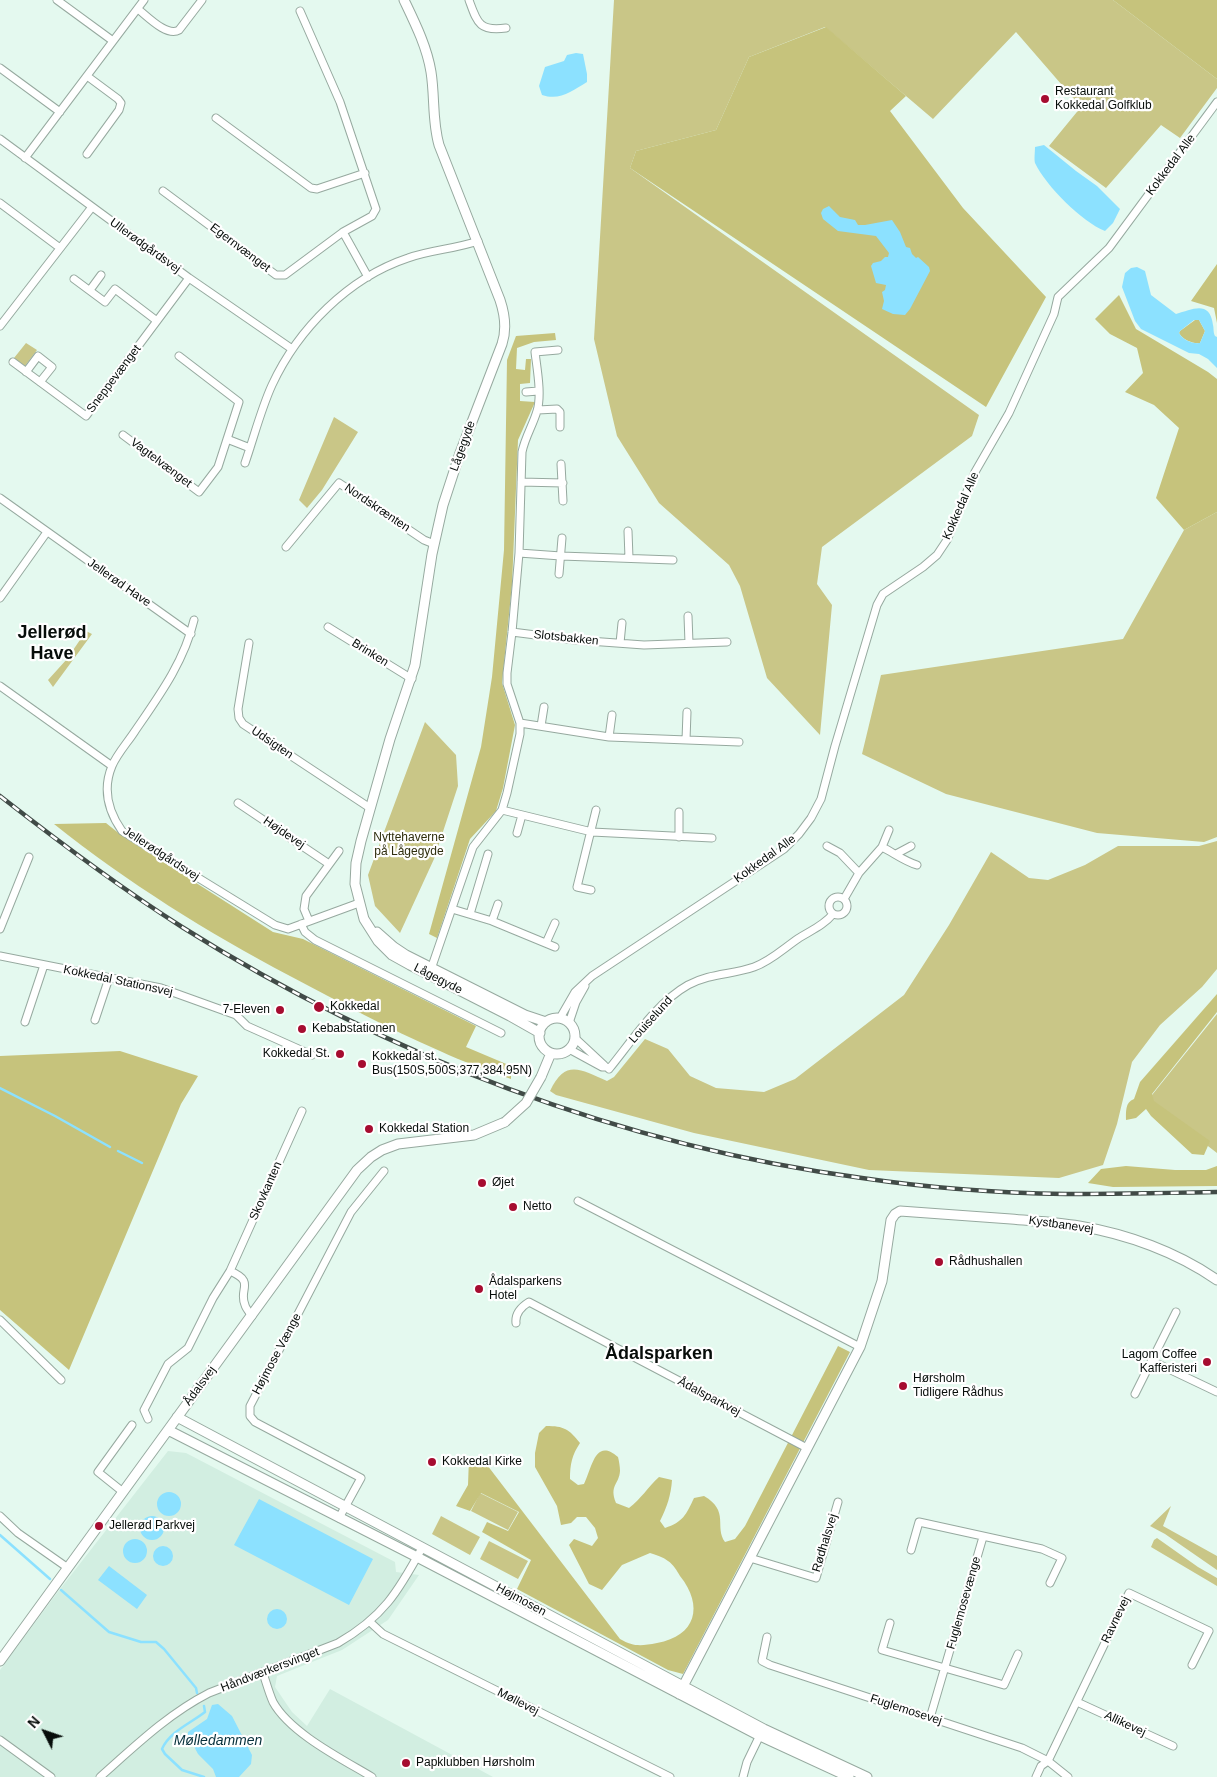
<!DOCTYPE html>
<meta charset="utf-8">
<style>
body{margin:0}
#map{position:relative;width:1217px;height:1777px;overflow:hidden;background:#e4f9ef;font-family:Arial,sans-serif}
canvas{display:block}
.north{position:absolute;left:20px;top:1707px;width:50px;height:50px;-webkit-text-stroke:4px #fff;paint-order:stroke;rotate:311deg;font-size:14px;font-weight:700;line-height:20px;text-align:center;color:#070d0a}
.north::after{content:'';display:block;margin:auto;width:18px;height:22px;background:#070d0a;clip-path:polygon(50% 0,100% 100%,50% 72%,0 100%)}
</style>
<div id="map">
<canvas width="1217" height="1777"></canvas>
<div class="north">N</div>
</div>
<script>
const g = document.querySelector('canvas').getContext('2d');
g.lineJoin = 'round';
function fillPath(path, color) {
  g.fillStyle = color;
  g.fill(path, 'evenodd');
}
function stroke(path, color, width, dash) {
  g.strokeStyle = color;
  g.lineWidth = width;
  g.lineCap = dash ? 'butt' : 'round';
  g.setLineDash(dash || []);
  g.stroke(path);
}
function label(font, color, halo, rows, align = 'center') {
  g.font = font + ' Arial,sans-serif';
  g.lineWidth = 4.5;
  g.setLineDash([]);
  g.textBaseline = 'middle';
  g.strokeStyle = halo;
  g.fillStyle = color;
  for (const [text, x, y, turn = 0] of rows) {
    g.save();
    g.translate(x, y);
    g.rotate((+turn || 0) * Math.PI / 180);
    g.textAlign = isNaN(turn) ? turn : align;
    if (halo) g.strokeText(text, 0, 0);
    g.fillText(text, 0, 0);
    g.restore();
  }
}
const built = new Path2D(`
 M168 1451 186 1453 395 1562 396 1572 419 1575 388 1620 342 1650 277 1676 275 1687 292 1712 307 1726 330 1689 493 1777H0V1670L57 1593Z`);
const green = new Path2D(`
 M614 0H1113L1217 79V88L1180 138 1161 125 1106 188 1049 146 1081 107 1016 32 933 119 825 27 749 57 716 130 636 151 630 168 979 415 972 436 822 547 817 584 832 605 820 735 767 678 740 586 729 565 659 503 617 436 594 339Z
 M26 343 37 350 25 366 14 358Z
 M334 417 358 432 322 490 307 508 299 500Z
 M1217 512V837L1204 842 1097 833 946 794 862 754 881 675 1123 639 1184 530Z
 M86 631 92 634 53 687 48 680 67 659Z
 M425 722 456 755 458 786 434 859 400 933 375 906 368 875Z
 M1217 841V969L1202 987 1160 1025 1132 1062 1117 1124 1103 1165 1059 1178 869 1170 694 1133 556 1095 550 1091C565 1059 580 1069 607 1081L614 1077 645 1039 668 1049 690 1076 716 1088 764 1092 795 1079 904 995 949 925 991 852 1029 878 1048 880 1085 865 1118 846H1199Z
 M1217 1014V1153L1148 1100Z
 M480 1493 518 1512 508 1530 471 1511Z
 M1171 1506 1163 1526 1217 1556V1570L1165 1534 1150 1526Z
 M441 1516 480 1537 470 1555 432 1534Z
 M1157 1538 1198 1567 1217 1578V1586L1151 1547 1154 1540Z
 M489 1541 528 1561 518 1579 480 1559Z`);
const forest = new Path2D(`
 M1113 0H1217V79Z
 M826 27 906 96 890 111 963 208 1046 297 986 407 630 168 636 151 716 130 749 57Z
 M1217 264V323L1214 308 1191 301Z
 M1119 295 1136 329 1208 372 1217 379V512L1184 530 1156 498 1179 428 1154 405 1125 392 1143 373 1137 348 1110 334 1095 319Z
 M1195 320H1199L1205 331 1200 343C1193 344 1183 340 1179 333L1180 331Z
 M555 333 556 340 534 342 517 348 516 369 525 370 526 359H531L530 383 520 384V401L535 402 518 440 512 585 502 683 515 725 503 788 496 811 470 839 437 938 429 934 481 747 492 677 504 550 507 360 516 336Z
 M106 823 121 835 273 932 303 939 476 1026 466 1047 511 1066V1079C487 1070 463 1062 440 1051 389 1029 339 1002 290 976 207 932 128 883 54 824Z
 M1217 994V1012L1152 1094 1154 1101 1210 1141 1204 1155 1192 1154 1151 1116 1146 1109 1136 1118 1126 1120C1126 1112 1125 1102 1134 1099L1140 1082Z
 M120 1051 198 1076 181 1104 69 1370 0 1310V1056Z
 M1126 1166 1175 1170H1206L1217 1166V1186L1113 1187 1088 1183 1101 1169Z
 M838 1346 850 1352 683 1674 668 1670 517 1589 531 1560 482 1532 487 1522 508 1531 519 1512 481 1493 470 1511 456 1506 468 1485 469 1458 481 1457 620 1639C634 1647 641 1646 657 1643 696 1636 704 1606 680 1576 677 1571 673 1564 668 1561 663 1557 656 1555 650 1553L622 1565 602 1590 589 1584 569 1545 574 1539 592 1546 598 1538 595 1528 586 1517H577L571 1523 561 1525 557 1506 535 1467V1453L539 1433 546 1426C564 1426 569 1429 580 1443 572 1455 570 1464 570 1479L578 1485 584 1484C592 1468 595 1437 618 1457 619 1461 620 1467 620 1471 619 1485 609 1485 616 1503L629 1508C641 1499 648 1487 659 1477L672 1480C671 1495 667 1507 660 1521L665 1528C683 1522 686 1515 694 1498L704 1496C730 1511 714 1527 725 1542L735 1539 745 1526Z`);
const water = new Path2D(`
 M576 53 583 54 587 74V82C572 91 560 101 542 95L539 86 545 67 564 61 567 55Z
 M1044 145 1076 171 1097 186 1120 209 1113 223 1105 231C1082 222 1046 186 1035 163 1034 159 1035 152 1035 147Z
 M829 206 840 217 855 220 858 225H865L892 220 900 232 906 247 910 248 912 254 916 258 918 257 929 267 930 271 910 309 905 315 893 314 882 309 884 301 882 292 885 290 886 285 876 283 871 266 873 263 881 261 885 257H888L889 253 876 236 838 231 823 219 821 213 823 209Z
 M1137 267 1145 271 1151 295 1176 314C1193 309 1210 300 1213 325 1214 329 1213 332 1215 336L1217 337V368L1208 359 1199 354 1189 353 1141 329 1135 321 1122 287 1125 273 1131 268ZM1194 320H1199L1205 331 1200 343C1192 344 1183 340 1179 333L1180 331Z
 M157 1504a12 12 0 1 1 24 0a12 12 0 1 1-24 0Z
 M259 1499 373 1559 349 1605 234 1545Z
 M140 1528a12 12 0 1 1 24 0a12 12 0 1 1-24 0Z
 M123 1551a12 12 0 1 1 24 0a12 12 0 1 1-24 0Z
 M153 1556a10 10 0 1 1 20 0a10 10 0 1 1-20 0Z
 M109 1566 147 1595 137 1609 98 1580Z
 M267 1619a10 10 0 1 1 20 0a10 10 0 1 1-20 0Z
 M218 1704 232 1716 252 1755 251 1764 239 1777H216L213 1769 198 1754 188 1735V1732L207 1719 212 1705Z`);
const stream = new Path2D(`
 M0 1088 55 1116 110 1147
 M118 1151 142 1163
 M0 1535 50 1579
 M61 1590 109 1632 141 1642H156L164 1649 196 1688 197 1693
 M204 1706 205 1712C191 1723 169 1732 162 1749L165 1754 182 1770 204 1777`);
const minor = new Path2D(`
 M57 0 113 41
 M469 0C477 22 479 32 506 28
 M138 9C148 17 167 37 179 30L202 0
 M300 11 340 102 376 209 372 216 343 232
 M0 68 60 112
 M216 118 311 188 317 189 365 173
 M0 139 189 278 292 349
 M87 154 119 110 121 103 118 99 87 76
 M25 158 144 0
 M163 191 276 275H285L343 232 368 277
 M0 203 60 248
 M74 279 105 302 115 289 157 321
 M90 290 101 275
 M0 326 92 207
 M13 362 86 416 189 278
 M26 372 38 356 52 367 40 382
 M526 392 538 391
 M538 410 557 409 560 412V427
 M123 435 199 492 218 467 239 402 179 356
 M227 439 250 448
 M245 463C254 437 261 409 272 385 298 329 348 278 408 258 430 250 455 249 478 241
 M561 464 563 501
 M521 482 563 483
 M0 498 191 634
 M628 531 629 558
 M286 547 339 483 424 540 434 544
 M519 553 561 556 673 560
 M559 574 562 538
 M0 598 47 532
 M688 616 689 643
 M194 620C184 662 159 696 135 731 128 742 117 754 112 766 102 790 108 811 122 831L275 925 288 929 359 903
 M328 627 412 679
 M512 632 575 640 644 645 727 642
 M249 643 238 709 239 718 243 724 370 808
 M620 643 622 623
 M0 686 112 766
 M520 723 609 737 739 742
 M541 726 544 707
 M609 737 612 715
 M686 740 687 712
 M238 803 329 864
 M502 810 592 832 712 838
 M679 812V837
 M517 833 522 815
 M827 846 840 853 859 873
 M882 847 889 830
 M896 854 911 846
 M591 890 577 887 596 810
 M829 906a9 9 0 1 1 18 0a9 9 0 1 1-18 0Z
 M844 899 859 873 882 847C894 853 904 861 917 865
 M452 909 492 921 555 947
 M470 914 488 854
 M309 921 304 909 306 896 339 851
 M492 921 498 904
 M301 924 305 932 315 940 501 1033
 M0 929 29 857
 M546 943 555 923
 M0 956 161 988 236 1015 247 1026 312 1055
 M430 972 473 847 502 810 507 793 520 734V723L507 684V673L512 632 519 553 522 452C525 437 533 425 537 411 542 395 537 369 535 352L558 350
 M560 1018 575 992 592 976 784 849 799 834 811 818 821 799 835 746 877 605 883 594 923 567 937 555 947 540 975 472 1009 413 1054 314 1058 297 1109 248 1217 102
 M95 1020 109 978
 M25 1022 44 965
 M569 1023 576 1002 585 986
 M575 1038 604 1065
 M569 1049 602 1067H607L609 1069C632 1041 656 1003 688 985 711 973 731 975 754 967 771 961 784 948 799 938 812 930 824 925 833 914
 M578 1201 860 1347
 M230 1271C256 1282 238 1289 245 1305 246 1309 250 1313 252 1316
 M0 1320 61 1380
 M516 1323C515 1314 521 1307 529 1302L807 1448
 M1152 1361 1217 1392
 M1135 1394 1176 1312
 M148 1419 144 1410 168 1364 188 1348 213 1298 230 1271 302 1111
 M123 1492 98 1472 132 1425
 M0 1516 18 1533 68 1568
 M339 1518 361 1478 255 1422 250 1416V1406L351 1212 384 1171
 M911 1550 919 1522 1042 1549 1062 1558 1050 1583
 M750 1558 816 1578 838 1502
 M370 1622 383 1634 670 1777
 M890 1623 882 1650 1004 1685 1018 1654
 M767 1637 762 1661 770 1665 1022 1748 1048 1761 1068 1777
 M263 1673C266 1682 269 1693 273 1702 290 1733 342 1759 372 1777
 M1077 1702 1173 1746
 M930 1718 983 1537
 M0 1740 51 1777
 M100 1777C135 1746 168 1714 209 1693L338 1643C383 1617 398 1592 422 1548
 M743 1777 747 1762 762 1731
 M1036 1777 1041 1766 1048 1761 1129 1593 1209 1631 1192 1665`);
const tertiary = new Path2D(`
 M404 0C415 23 427 47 431 72 435 97 432 121 439 145L500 300C505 315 507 329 502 344L460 453 443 505 432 554 415 665 390 739 361 841 356 863 355 884 364 919 378 941 392 955 410 965 510 1016 540 1033
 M377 932 394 947 406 955 525 1015 546 1022
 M539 1036a18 18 0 1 1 36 0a18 18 0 1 1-36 0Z
 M541 1077 551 1053
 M177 1417 764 1729 867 1777
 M168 1430 417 1557 760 1736 849 1777
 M0 1661 357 1170 371 1157 382 1150 398 1144 474 1135 505 1122
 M679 1694 860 1347 882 1281 891 1220 895 1214 900 1211C937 1214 974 1216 1011 1219 1033 1221 1057 1222 1079 1226 1127 1234 1177 1252 1217 1280`);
const rail = new Path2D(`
 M0 796C59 842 119 887 182 927 387 1056 622 1146 862 1178 929 1188 998 1193 1066 1194 1116 1194 1167 1193 1217 1192`);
const tertiaryBridge = new Path2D(`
 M505 1122 526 1103 541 1077`);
const markers = [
 [1045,99,5,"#a60c30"],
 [319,1007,6,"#a60c30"],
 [280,1010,5,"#a60c30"],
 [302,1029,5,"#a60c30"],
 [340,1054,5,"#a60c30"],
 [362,1064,5,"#a60c30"],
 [369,1129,5,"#a60c30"],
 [482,1183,5,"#a60c30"],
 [513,1207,5,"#a60c30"],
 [939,1262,5,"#a60c30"],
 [479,1289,5,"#a60c30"],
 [1207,1362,5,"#a60c30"],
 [903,1386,5,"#a60c30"],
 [432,1462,5,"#a60c30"],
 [99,1526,5,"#a60c30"],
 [406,1763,5,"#a60c30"]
];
const poiNames = [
 ["Restaurant",1055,92],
 ["Kokkedal Golfklub",1055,106],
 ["Kokkedal",330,1007],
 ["7-Eleven",270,1010,"right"],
 ["Kebabstationen",312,1029],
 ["Kokkedal St.",330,1054,"right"],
 ["Kokkedal st.",372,1057],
 ["Bus(150S,500S,377,384,95N)",372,1071],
 ["Kokkedal Station",379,1129],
 ["Øjet",492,1183],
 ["Netto",523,1207],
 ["Rådhushallen",949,1262],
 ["Ådalsparkens",489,1282],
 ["Hotel",489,1296],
 ["Lagom Coffee",1197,1355,"right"],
 ["Kafferisteri",1197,1369,"right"],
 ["Hørsholm",913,1379],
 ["Tidligere Rådhus",913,1393],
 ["Kokkedal Kirke",442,1462],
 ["Jellerød Parkvej",109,1526],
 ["Papklubben Hørsholm",416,1763]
];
const streetNames = [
 ["Kokkedal Alle",1171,165,-53],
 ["Ullerødgårdsvej",145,246,36],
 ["Egernvænget",240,248,37],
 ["Sneppevænget",114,379,-53],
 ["Lågegyde",463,446,-70],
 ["Vagtelvænget",161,463,37],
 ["Kokkedal Alle",961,506,-66],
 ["Nordskrænten",377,508,34],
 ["Jellerød Have",119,583,35],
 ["Slotsbakken",566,638,6],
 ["Brinken",370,653,32],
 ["Udsigten",272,743,34],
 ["Højdevej",284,833,34],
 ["Jellerødgårdsvej",161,854,33],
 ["Kokkedal Alle",765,859,-36],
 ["Lågegyde",438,979,27],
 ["Kokkedal Stationsvej",118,981,12],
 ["Louiselund",651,1020,-48],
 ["Skovkanten",266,1191,-66],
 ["Kystbanevej",1061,1225,8],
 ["Højmose Vænge",277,1354,-62],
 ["Ådalsvej",200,1386,-54],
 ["Ådalsparkvej",709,1397,28],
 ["Rødhalsvej",825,1543,-73],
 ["Højmosen",521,1600,28],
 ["Fuglemosevænge",964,1603,-74],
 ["Ravnevej",1116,1620,-64],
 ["Håndværkersvinget",270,1670,-21],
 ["Møllevej",518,1702,27],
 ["Fuglemosevej",906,1710,18],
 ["Allikevej",1125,1724,25]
];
const parkNames = [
 ["Nyttehaverne",409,838],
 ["på Lågegyde",409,852]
];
const waterNames = [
 ["Mølledammen",218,1741]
];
const districtNames = [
 ["Jellerød",52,633],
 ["Have",52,654],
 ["Ådalsparken",659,1354]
];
fillPath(built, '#d2eee1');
fillPath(green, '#c9c687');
fillPath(forest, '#c6c37c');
fillPath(water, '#8ce1ff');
stroke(stream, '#8ce1ff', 2.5);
stroke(minor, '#96a99f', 9);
stroke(tertiary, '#96a99f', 11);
stroke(minor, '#fff', 7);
stroke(tertiary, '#fff', 9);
stroke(rail, '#414b47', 4.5);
stroke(rail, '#fff', 2.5, [8]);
stroke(tertiaryBridge, '#96a99f', 11, []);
stroke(tertiaryBridge, '#fff', 9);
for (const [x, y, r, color] of markers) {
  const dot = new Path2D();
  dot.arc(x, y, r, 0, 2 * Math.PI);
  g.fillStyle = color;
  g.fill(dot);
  stroke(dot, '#fff', 2);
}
label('12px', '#070d0a', '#fff', poiNames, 'left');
label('12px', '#070d0a', '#fff', streetNames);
label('12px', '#302e0f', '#fff', parkNames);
label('italic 14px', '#06303c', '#fff', waterNames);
label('bold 18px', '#070d0a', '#fff', districtNames);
</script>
